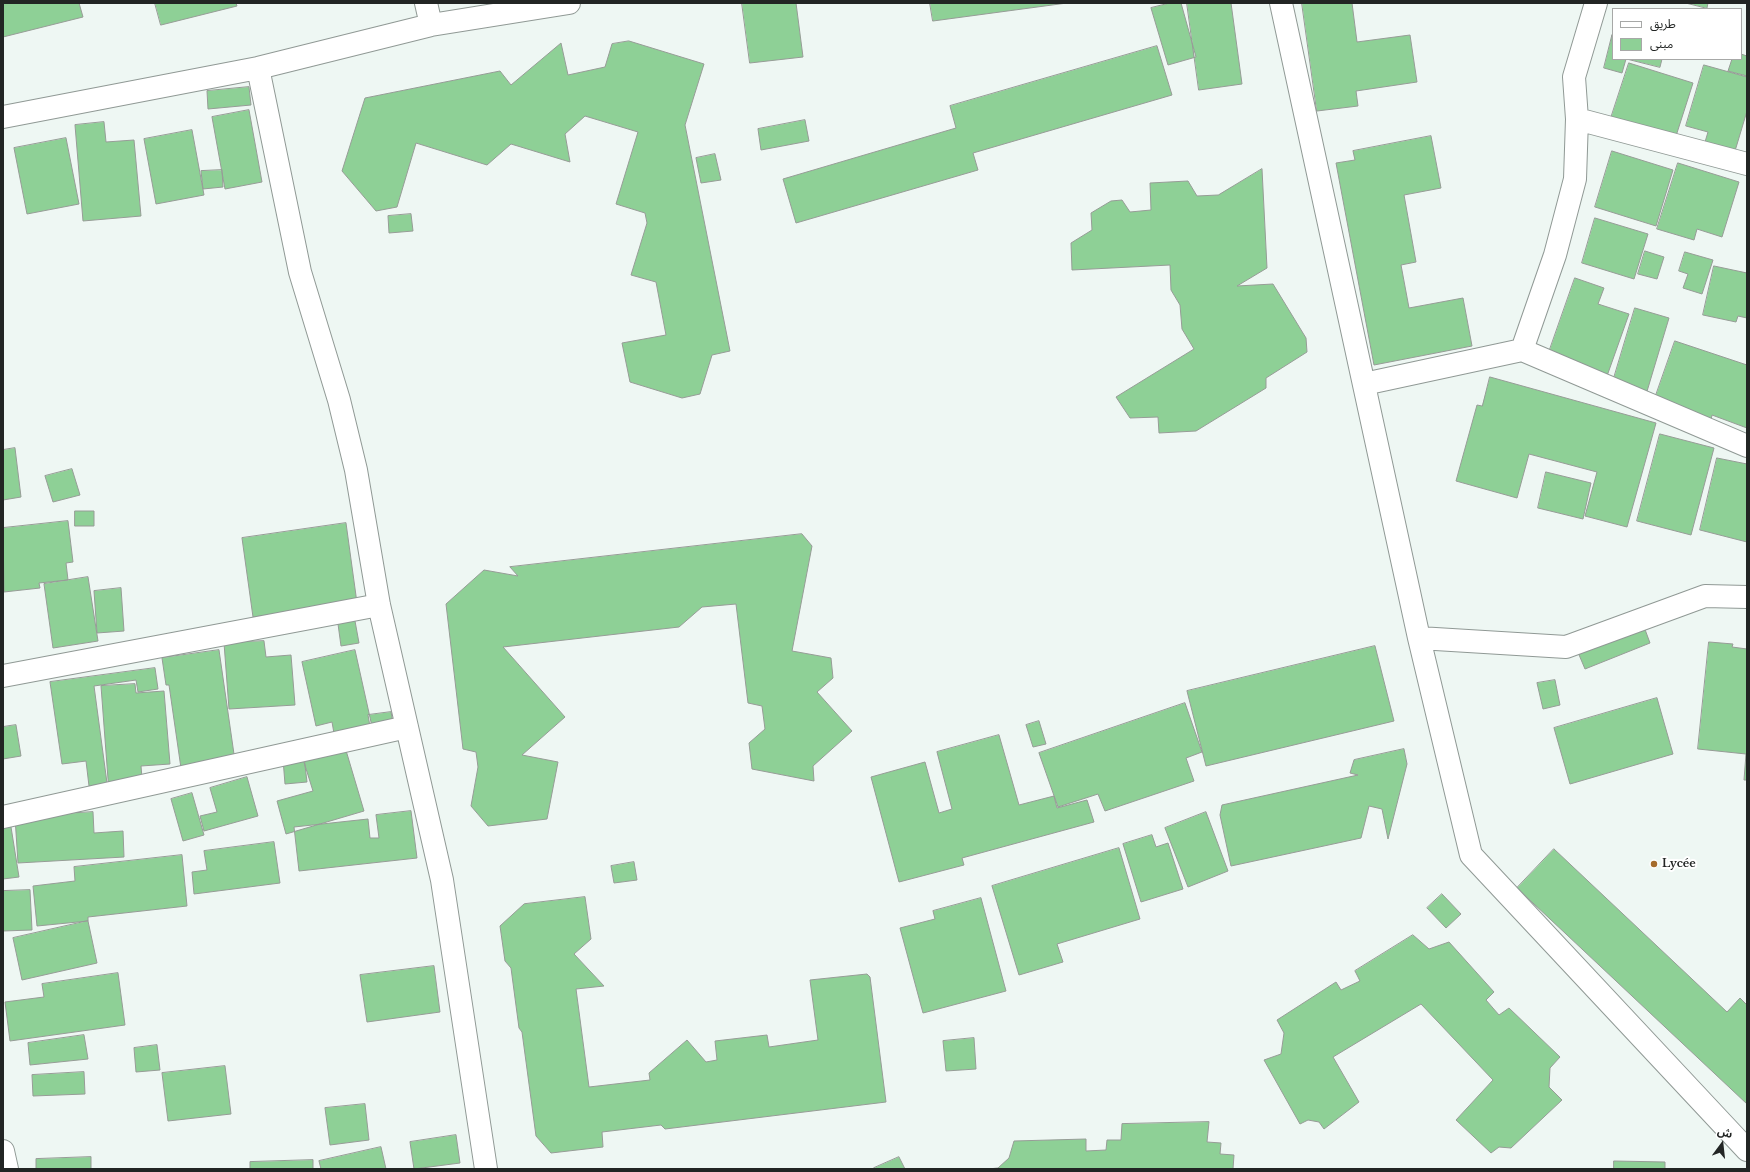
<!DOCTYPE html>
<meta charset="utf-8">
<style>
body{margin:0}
#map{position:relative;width:1750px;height:1172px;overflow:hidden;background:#eef7f3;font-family:"Libre Baskerville","Noto Sans Arabic",serif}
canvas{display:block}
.frame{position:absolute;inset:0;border:4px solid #222524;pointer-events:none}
.legend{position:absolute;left:1612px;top:8px;width:130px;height:52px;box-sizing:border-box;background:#fff;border:1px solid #a7a8a7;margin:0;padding:5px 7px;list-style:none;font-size:12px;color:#222524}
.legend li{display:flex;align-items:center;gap:8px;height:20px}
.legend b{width:20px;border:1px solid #a7a8a7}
.north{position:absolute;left:1702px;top:1124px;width:40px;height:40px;-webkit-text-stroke:3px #fff;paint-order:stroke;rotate:15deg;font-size:11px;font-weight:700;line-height:16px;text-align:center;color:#222524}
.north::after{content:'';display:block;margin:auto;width:14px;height:18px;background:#222524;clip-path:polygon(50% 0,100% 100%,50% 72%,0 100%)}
</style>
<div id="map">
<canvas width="1750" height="1172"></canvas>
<div class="frame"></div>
<ul class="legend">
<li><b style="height:5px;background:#fff"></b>طريق</li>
<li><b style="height:11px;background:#8ed096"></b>مبنى</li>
</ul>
<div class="north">ش</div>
</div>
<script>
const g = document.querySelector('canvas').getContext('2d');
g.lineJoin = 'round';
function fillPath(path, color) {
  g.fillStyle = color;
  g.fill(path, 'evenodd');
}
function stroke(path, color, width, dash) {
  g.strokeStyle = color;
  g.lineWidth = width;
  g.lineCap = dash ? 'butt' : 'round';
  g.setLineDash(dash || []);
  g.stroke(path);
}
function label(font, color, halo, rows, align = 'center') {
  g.font = font + ' "Libre Baskerville",serif';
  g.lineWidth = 4;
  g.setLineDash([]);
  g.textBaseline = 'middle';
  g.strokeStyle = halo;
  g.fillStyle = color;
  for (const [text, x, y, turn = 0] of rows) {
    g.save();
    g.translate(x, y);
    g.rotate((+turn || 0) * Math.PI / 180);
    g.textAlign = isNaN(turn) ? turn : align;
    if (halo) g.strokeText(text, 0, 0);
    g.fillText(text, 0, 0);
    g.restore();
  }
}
const building = new Path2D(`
 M3 3H79L83 17 3 37Z
 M155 3H236L237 6 161 25Z
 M742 3H796L803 57 750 63Z
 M930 3H1067L933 21Z
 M1170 3H1181L1196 57 1168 65 1151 8Z
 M1187 3H1231L1242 84 1199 90Z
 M1302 3H1352L1357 42 1410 35 1417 82 1356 91 1358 106 1317 111Z
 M1686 3H1708L1707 8Z
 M1612 35 1613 59H1626L1622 73 1604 68Z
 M629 41 704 64 685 125 730 351 712 355 700 394 682 398 630 382 622 343 666 335 656 282 631 275 647 223 645 213 616 204 638 132 585 116 565 134 570 162 511 144 487 165 416 143 397 207 376 211 342 171 365 98 500 71 511 85 561 43 568 75 605 67 612 44Z
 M1157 46 1172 95 973 153 978 170 796 223 783 179 956 128 950 106Z
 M1741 54 1747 56V76L1728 71 1732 59H1741Z
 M1627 59H1662L1660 67Z
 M1629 63 1693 83 1676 136 1611 118Z
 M1704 65 1747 77V111L1735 151 1705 142 1708 132 1686 126Z
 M249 87 251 105 208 109 207 91Z
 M249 110 262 182 225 189 212 117Z
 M805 120 809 141 761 150 758 129Z
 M104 122 106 142 134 140 141 216 83 221 75 125Z
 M192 130 204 195 156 204 144 139Z
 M1431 136 1441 188 1404 195 1416 262 1401 265 1409 308 1463 298 1472 346 1374 365 1336 163 1355 160 1353 151Z
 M66 138 79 204 27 214 14 148Z
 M1612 151 1673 170 1656 226 1595 207Z
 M715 154 721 180 701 183 696 158Z
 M1678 163 1739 182 1722 237 1697 229 1694 240 1657 229Z
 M1262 169 1267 268 1237 286 1273 284 1306 338 1307 352 1266 378V388L1196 431 1159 433 1158 417 1130 418 1116 397 1194 349 1182 329 1180 305 1171 290 1170 265 1072 270 1071 243 1092 230 1091 213 1111 201 1122 200 1130 212 1151 210 1150 183 1188 181 1197 196 1218 195Z
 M222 170 223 187 203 189 201 171Z
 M411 214 413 231 389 233 388 216Z
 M1595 218 1648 234 1634 279 1582 263Z
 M1645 251 1664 257 1657 279 1638 274Z
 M1685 252 1713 260 1702 294 1683 288 1688 274 1679 271Z
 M1714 266 1747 273V318L1738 316 1736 322 1703 315Z
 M1575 278 1604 288 1598 304 1629 314 1607 376 1548 355Z
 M1635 308 1669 318 1645 398 1611 388Z
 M1675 341 1747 365V428L1712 415 1711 420 1654 401Z
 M1490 377 1656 423 1627 527 1585 516 1597 472 1529 454 1517 498 1456 481 1477 405 1482 406Z
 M1660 434 1714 448 1691 535 1637 521Z
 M15 448 21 497 3 500V450Z
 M1717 458 1747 464V542L1700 530Z
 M72 469 80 495 53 502 45 476Z
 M1546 472 1591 483 1583 519 1538 508Z
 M75 511H94V526H75Z
 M68 521 73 562 66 563 68 580 39 583 40 588 4 592 3 528Z
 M346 523 357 603 253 617 242 538Z
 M802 534 812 546 792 651 831 658 833 678 817 692 852 731 813 766 814 781 752 769 749 743 765 729 762 706 748 703 736 604 702 607 679 627 503 647 565 717 522 755 558 762 547 819 488 826 471 806 478 767 476 752 463 749 446 604 484 570 518 576 510 567Z
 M88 577 98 641 53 648 44 584Z
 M121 588 124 631 97 633 94 591Z
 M355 621 359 643 341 646 338 624Z
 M1643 624 1650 643 1585 669 1577 650Z
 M264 641 266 657 291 655 295 705 229 709 224 643Z
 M1709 642 1733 644 1732 647 1747 649V780H1744L1746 754 1698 749Z
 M1375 646 1394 721 1206 766 1187 691Z
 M219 650 237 775 183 782 169 685H166L162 658Z
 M355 650 373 731 335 739 332 722 316 726 302 662Z
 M155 668 158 689 138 692 136 680 94 686 107 783 89 786 86 761 62 764 50 682Z
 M1555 680 1560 705 1543 709 1537 683Z
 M135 684 136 693 164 691 170 764 141 766 143 790 109 792 101 686Z
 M1657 698 1673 754 1570 784 1554 728Z
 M1185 703 1202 752 1186 758 1194 781 1105 811 1098 794 1058 807 1039 753Z
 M391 712 394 728 371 732 368 715Z
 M1039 721 1046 744 1033 747 1026 725Z
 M16 725 21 756 3 759V727Z
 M999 735 1019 805 1054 796 1057 808 1087 800 1094 822 962 858 964 865 899 882 871 777 925 762 939 813 952 809 937 752Z
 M345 747 364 811 286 834 277 801 313 791 303 759Z
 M1404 749 1407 764 1388 839 1382 809 1369 806 1361 838 1231 866 1220 815 1222 805 1358 775 1350 773 1354 760Z
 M304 757 307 782 285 784 283 759Z
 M247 777 258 816 204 831 200 816 217 812 210 788Z
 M192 793 204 835 183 841 171 799Z
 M411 811 417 858 299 871 294 827 368 819 370 838H379L376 815Z
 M93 812 94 833 123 831 124 857 18 863 15 817Z
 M1206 812 1228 871 1188 887 1165 828Z
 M11 827 19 877 3 879V828Z
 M1152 835 1156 847 1168 843 1183 889 1141 902 1123 844Z
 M274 842 280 883 194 894 192 872 207 870 204 851Z
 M1119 848 1140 919 1057 944 1063 962 1019 975 992 886Z
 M1554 849 1727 1012 1740 998 1747 1005V1104L1517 888Z
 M182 855 187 906 88 917V921L37 926 33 886 75 881 74 867Z
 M634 862 637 880 614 883 611 866Z
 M30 890 32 930 3 931V891Z
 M1442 894 1461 914 1446 928 1427 908Z
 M585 897 591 939 574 954 604 986 576 989 589 1087 650 1080 649 1073 687 1040 706 1062 717 1060 715 1041 767 1035 769 1047 818 1040 810 980 867 974 870 977 886 1102 665 1129 661 1125 602 1132 603 1147 551 1153 536 1136 522 1032 519 1028 511 968 505 961 500 926 524 904Z
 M981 898 1006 991 923 1013 900 928 935 919 933 911Z
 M88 921 97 963 22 980 13 938Z
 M1413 935 1429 949 1449 942 1494 992 1486 1000 1499 1015 1509 1008 1560 1057 1550 1068 1549 1087 1562 1100 1511 1148 1499 1147 1491 1153 1456 1120 1493 1080 1421 1004 1333 1057 1359 1102 1324 1129 1319 1122 1308 1120 1300 1124 1264 1060 1281 1054 1284 1033 1277 1020 1336 982 1341 990 1360 981 1355 971Z
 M434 966 440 1012 367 1022 360 975Z
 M118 973 125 1025 10 1041 5 1002 44 997 42 984Z
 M84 1035 88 1059 30 1065 28 1043Z
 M974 1038 976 1069 946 1071 943 1041Z
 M157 1045 160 1070 136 1072 134 1048Z
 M225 1066 231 1114 168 1121 162 1073Z
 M84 1072 85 1094 33 1096 32 1075Z
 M365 1104 369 1140 330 1145 325 1108Z
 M1209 1122 1207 1142 1221 1143 1220 1154 1234 1155 1233 1169H988L998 1168 1009 1158 1014 1141 1086 1139V1151L1106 1150 1107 1140H1121L1122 1124Z
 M456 1135 460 1163 414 1169 410 1142Z
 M381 1147 386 1169H321L319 1161Z
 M91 1157V1169H36V1159Z
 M899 1157 905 1169H875L874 1168Z
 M313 1160V1169H250V1162Z
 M1614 1161 1665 1162V1169H1614Z`);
const minor = new Path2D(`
 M426 3 431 25
 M1281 3 1419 638 1471 855 1747 1150
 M258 68 300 272 339 400 356 470 379 605 442 880 486 1169
 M3 117 258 68 431 25 569 3
 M1577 119 1574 77 1596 3
 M1522 350 1747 446
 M1364 384 1522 350 1555 255 1575 179 1577 119 1747 164
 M1419 638 1566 647 1705 596 1747 597
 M3 676 379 605
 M3 817 407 727
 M3 1151 7 1169`);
const markers = [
 [1654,864,4,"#a56b2b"]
];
const poiNames = [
 ["Lycée",1662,864]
];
fillPath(building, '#8ed096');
stroke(building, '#969c96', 1);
stroke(minor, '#909995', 24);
stroke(minor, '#fff', 22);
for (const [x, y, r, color] of markers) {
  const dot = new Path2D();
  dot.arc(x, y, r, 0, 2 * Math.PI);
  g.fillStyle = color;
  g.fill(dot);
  stroke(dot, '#fff', 1.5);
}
label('bold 11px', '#222524', '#fff', poiNames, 'left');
</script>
